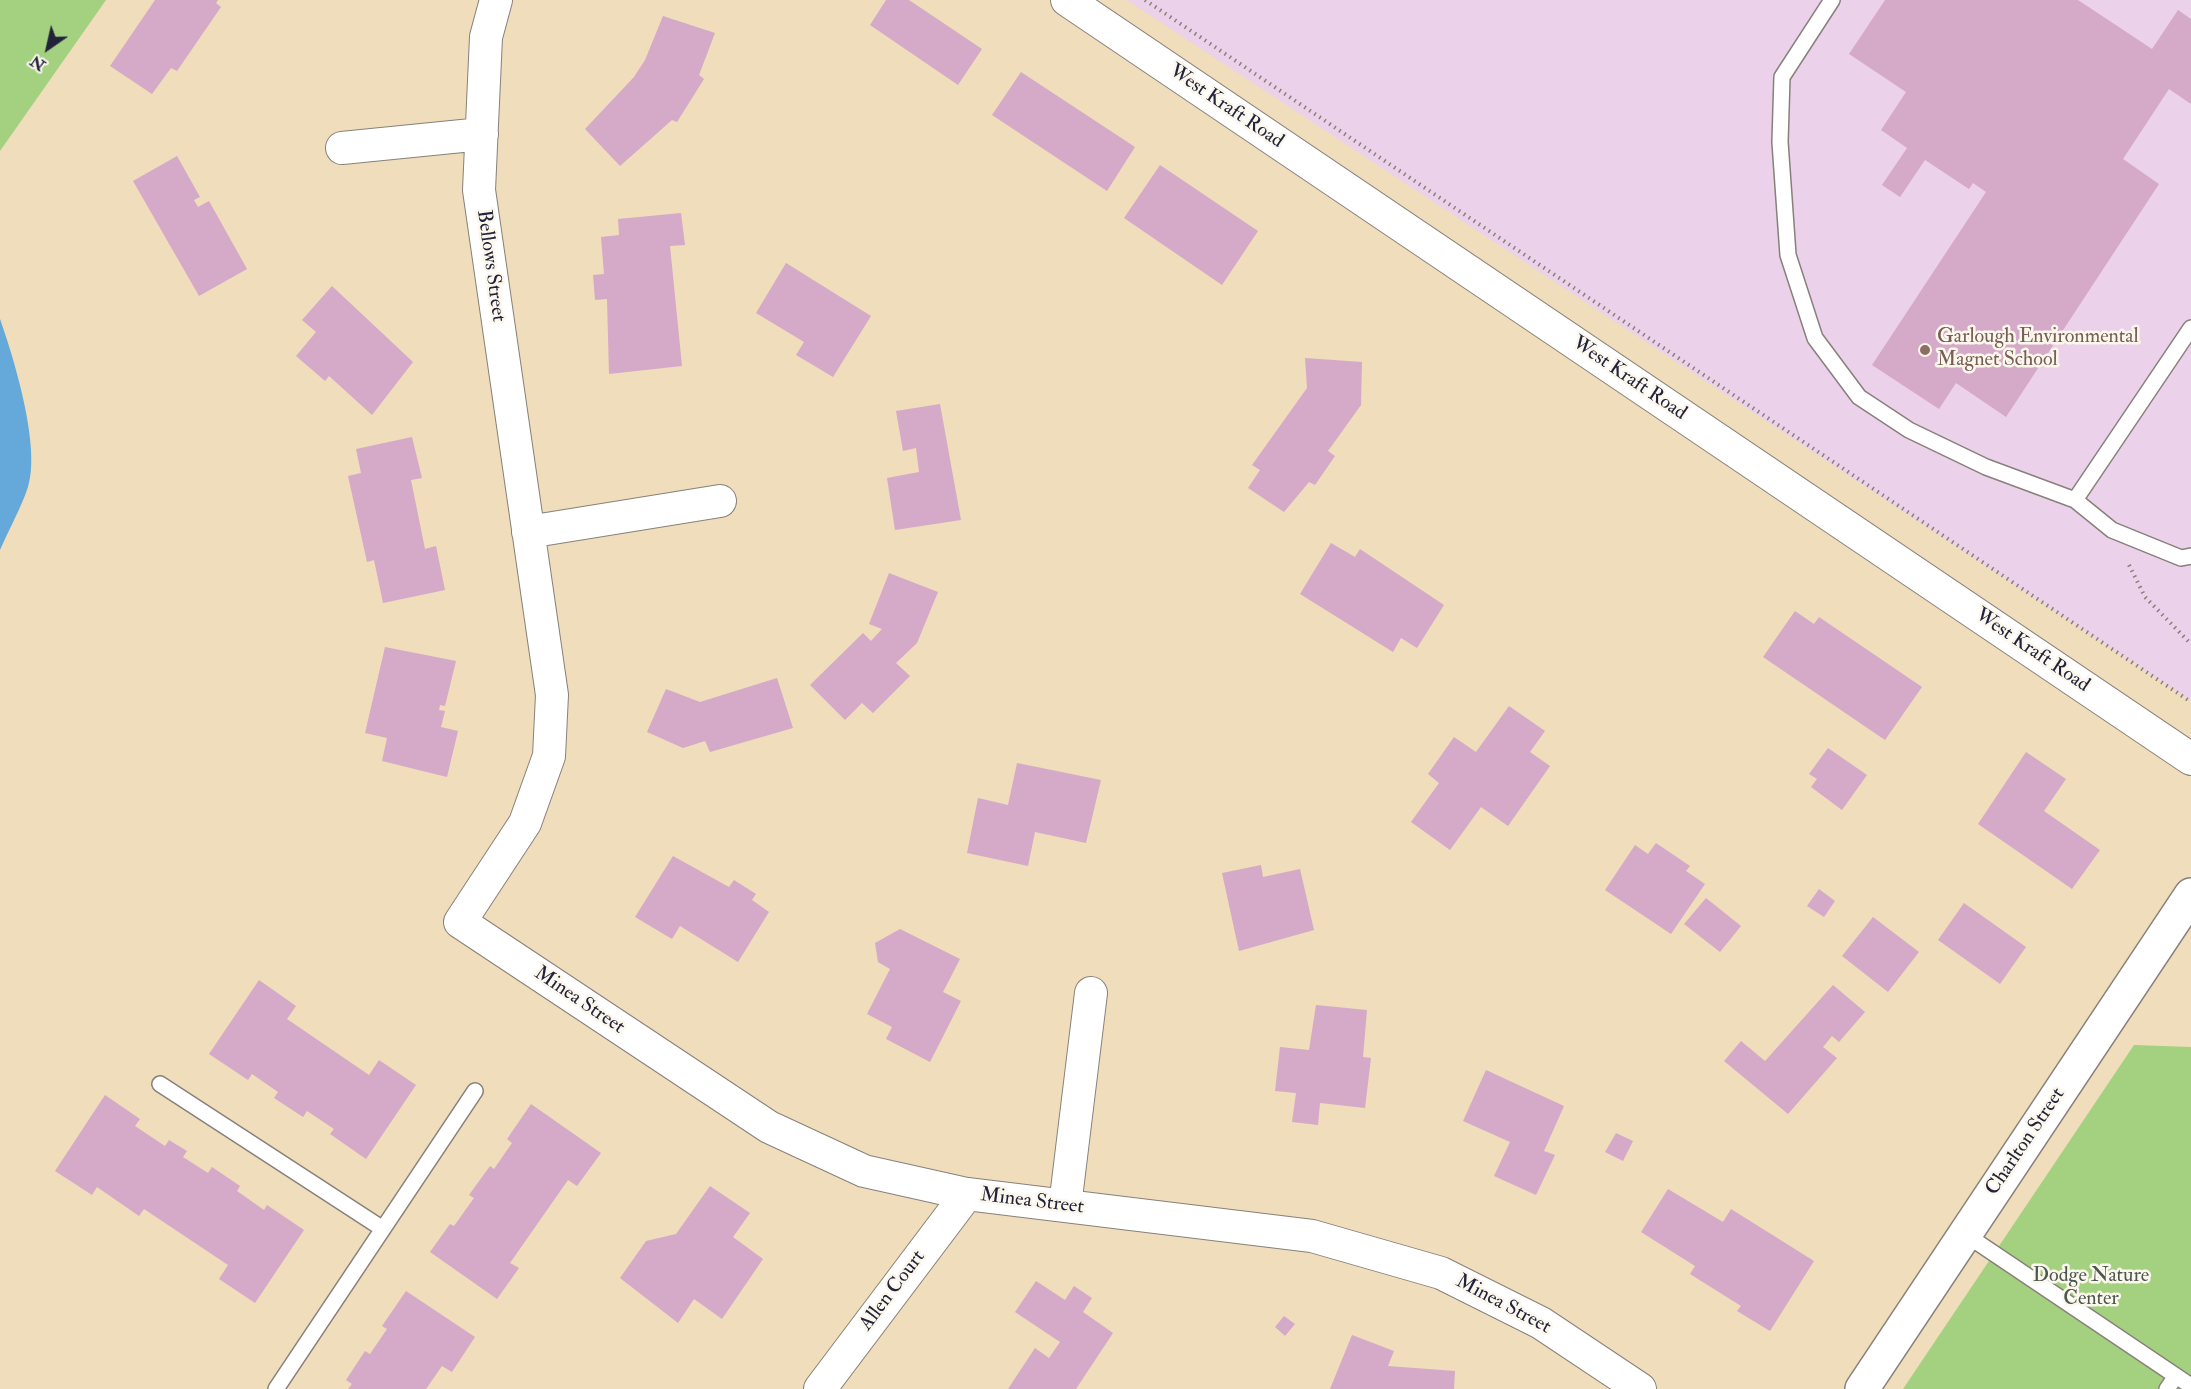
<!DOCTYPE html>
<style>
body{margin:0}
#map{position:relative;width:2191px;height:1389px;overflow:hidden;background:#efddbb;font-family:"IM FELL Double Pica",serif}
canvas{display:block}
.north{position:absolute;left:18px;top:18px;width:60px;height:60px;-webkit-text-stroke:4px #fbf7ec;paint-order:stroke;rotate:214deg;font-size:16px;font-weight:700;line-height:24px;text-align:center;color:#22223b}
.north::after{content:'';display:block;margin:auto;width:21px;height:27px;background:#22223b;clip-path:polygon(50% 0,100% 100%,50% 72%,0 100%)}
</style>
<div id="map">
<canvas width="2191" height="1389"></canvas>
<div class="north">N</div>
</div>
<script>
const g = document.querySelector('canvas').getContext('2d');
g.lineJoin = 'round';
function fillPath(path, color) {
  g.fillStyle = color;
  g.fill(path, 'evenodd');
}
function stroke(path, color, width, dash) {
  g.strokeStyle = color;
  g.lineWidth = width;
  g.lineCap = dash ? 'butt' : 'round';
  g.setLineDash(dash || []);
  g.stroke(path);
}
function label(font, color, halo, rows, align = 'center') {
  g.font = font + ' "IM FELL Double Pica",serif';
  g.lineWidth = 5;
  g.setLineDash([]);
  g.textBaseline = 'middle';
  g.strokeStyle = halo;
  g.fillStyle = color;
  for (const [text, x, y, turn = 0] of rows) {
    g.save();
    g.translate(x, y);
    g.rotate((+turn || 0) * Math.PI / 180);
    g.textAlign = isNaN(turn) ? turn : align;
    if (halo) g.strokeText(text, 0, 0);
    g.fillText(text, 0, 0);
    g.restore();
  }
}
const built = new Path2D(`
 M1127 0H2191V701Z`);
const green = new Path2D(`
 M0 0H106L0 151Z
 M2134 1045 2191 1047V1389H1903Z`);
const water = new Path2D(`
 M0 319C14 359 41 446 28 487 21 508 9 529 0 550Z`);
const building = new Path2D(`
 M155 0H218L216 3 221 7 177 71 171 68 152 94 110 66Z
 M886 0H909L982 49 958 85 870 25Z
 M1885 0H2078L2152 49 2178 10 2191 19V104L2169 89 2123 159 2159 184 2006 417 1956 383 1939 409 1872 365 1986 192 1973 183 1969 189 1925 160 1900 197 1882 185 1907 148 1881 130 1906 92 1849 54Z
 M663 16 715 33 699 75 704 79 677 122 672 120 620 166 585 129 634 77 645 60Z
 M1021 72 1135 147 1107 191 992 115Z
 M177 156 200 197 194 200 198 207 209 201 247 269 199 296 133 181Z
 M1160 165 1258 231 1222 285 1124 218Z
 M681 213 685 245 670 246 682 366 609 374 607 299 595 300 593 275 604 274 601 237 619 235 618 219Z
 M786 263 871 316 833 377 796 355 804 342 756 313Z
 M332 286 413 362 372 415 329 376 325 381 296 356 316 332 302 320Z
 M1305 358 1362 362 1361 405 1328 451 1335 456 1315 485 1309 482 1284 512 1248 488 1260 470 1252 465 1307 388Z
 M940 404 961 520 895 530 887 478 919 472 916 448 903 451 896 411Z
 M412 437 422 478 411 480 425 549 436 546 445 590 383 603 374 560 367 562 348 476 361 473 356 449Z
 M1331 543 1355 557 1360 549 1444 605 1417 648 1401 638 1393 652 1300 594Z
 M889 573 938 592 917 643 896 663 910 676 873 713 862 703 845 720 810 685 863 633 871 641 882 629 869 624Z
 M1795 611 1814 624 1819 617 1922 687 1885 740 1763 657Z
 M385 647 456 661 445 706 440 705 439 710 445 711 441 727 458 731 447 777 382 761 387 738 365 733Z
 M777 678 793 728 710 752 705 741 683 748 647 732 666 689 700 702Z
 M1509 706 1545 731 1530 752 1550 766 1508 826 1481 807 1450 850 1411 822 1439 783 1428 774 1454 737 1476 752Z
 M1828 748 1867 775 1842 810 1811 787 1817 779 1809 774Z
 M2026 752 2066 779 2044 811 2100 850 2072 889 1978 824Z
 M1017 763 1101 780 1086 843 1035 832 1028 866 967 853 978 798 1008 805Z
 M1656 843 1690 866 1686 871 1705 884 1671 934 1605 890 1635 845 1648 854Z
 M673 856 729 887 734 880 756 894 752 900 769 912 738 962 680 926 672 939 635 917Z
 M1261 865 1263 877 1300 869 1314 930 1239 951 1222 873Z
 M1819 889 1835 901 1824 917 1807 906Z
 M1706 898 1741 926 1720 952 1684 924Z
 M1964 903 2026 947 2000 984 1938 940Z
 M1873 917 1919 952 1888 992 1842 956Z
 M900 929 960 959 943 992 961 1001 930 1062 886 1039 892 1027 867 1014 890 969 878 962 875 943Z
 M259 980 296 1006 287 1019 369 1075 379 1060 416 1085 366 1159 330 1134 334 1129 307 1111 303 1117 274 1098 278 1092 252 1074 248 1080 209 1054Z
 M1833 985 1865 1012 1839 1042 1832 1036 1823 1047 1837 1058 1788 1114 1724 1061 1741 1041 1765 1061Z
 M1316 1005 1367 1010 1363 1057 1371 1058 1365 1108 1320 1103 1318 1125 1292 1122 1296 1093 1275 1091 1280 1047 1309 1050Z
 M1486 1070 1564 1106 1544 1151 1555 1155 1536 1195 1494 1176 1510 1142 1463 1121Z
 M105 1095 140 1119 135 1126 165 1146 169 1140 187 1151 183 1157 208 1173 212 1167 240 1186 237 1191 264 1210 267 1205 304 1230 255 1303 219 1279 228 1265 144 1209 139 1216 97 1187 92 1195 55 1171Z
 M531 1104 601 1153 577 1186 568 1180 510 1263 519 1268 497 1299 430 1252 450 1224 454 1226 474 1198 469 1195 490 1166 494 1169 512 1143 507 1139Z
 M1616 1133 1633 1141 1623 1161 1605 1152Z
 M710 1186 750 1213 733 1237 763 1259 722 1319 694 1299 678 1323 620 1278 646 1241 676 1234Z
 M1668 1189 1723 1222 1731 1209 1814 1261 1770 1331 1737 1311 1741 1306 1690 1274 1695 1266 1641 1232Z
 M1036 1281 1065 1300 1074 1286 1092 1298 1083 1312 1113 1333 1076 1389H1008L1035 1348 1049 1358 1060 1342 1015 1312Z
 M406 1291 475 1337 452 1372 442 1366 426 1389H348L352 1384 346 1380 365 1351 370 1354 387 1329 382 1326Z
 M1284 1316 1295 1324 1285 1336 1275 1327Z
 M1352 1335 1394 1351 1388 1366 1455 1371 1454 1389H1330Z`);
const path = new Path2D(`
 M1145 0 2191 702
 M2129 565 2145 597 2191 644`);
const service = new Path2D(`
 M1832 0 1782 77 1780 142 1788 255 1815 338 1859 397 1909 430 1986 467 2075 500
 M2191 328 2075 500 2112 530 2181 558 2191 556
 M160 1084 383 1229
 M1965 1234 2191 1386
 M276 1389 475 1091
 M2167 1389 2176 1376`);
const minor = new Path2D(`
 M496 0 486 37 479 190 552 695 549 756 525 823 460 922 769 1127 864 1171 967 1194 1312 1236 1441 1273 1541 1323 1640 1389
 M1067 0 2191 759
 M342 148 482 134
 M528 532 720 501
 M1065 1206 1091 993
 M820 1389 967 1194`);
const tertiary = new Path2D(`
 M1862 1389 2191 895`);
const markers = [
 [1925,350,6,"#8d6e63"]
];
const streetNames = [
 ["West Kraft Road",1226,107,34],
 ["Bellows Street",490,266,82],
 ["West Kraft Road",1629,379,34],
 ["West Kraft Road",2032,651,34],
 ["Minea Street",579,1001,34],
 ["Charlton Street",2026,1142,-56],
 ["Minea Street",1032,1202,7],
 ["Allen Court",893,1291,-53],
 ["Minea Street",1503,1305,28]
];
const educationNames = [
 ["Garlough Environmental",1937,338],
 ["Magnet School",1937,361]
];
const parkNames = [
 ["Dodge Nature",2091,1277],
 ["Center",2091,1300]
];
fillPath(built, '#ecd1ea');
fillPath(green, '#a4d17f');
fillPath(water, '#65a8da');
fillPath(building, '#d5a9c8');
stroke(service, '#88807b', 18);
stroke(minor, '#88807b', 34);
stroke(tertiary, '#88807b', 36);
stroke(path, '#88807b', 4, [1.5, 4.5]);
stroke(service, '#fff', 15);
stroke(minor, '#fff', 32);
stroke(tertiary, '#fff', 33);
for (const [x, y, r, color] of markers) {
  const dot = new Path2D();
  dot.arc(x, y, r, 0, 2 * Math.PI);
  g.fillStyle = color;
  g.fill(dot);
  stroke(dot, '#fbf7ec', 2);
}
label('20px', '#22223b', '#fbf7ec', streetNames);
label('20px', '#785e54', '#fbf7ec', educationNames, 'left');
label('20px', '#49574f', '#fbf7ec', parkNames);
</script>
